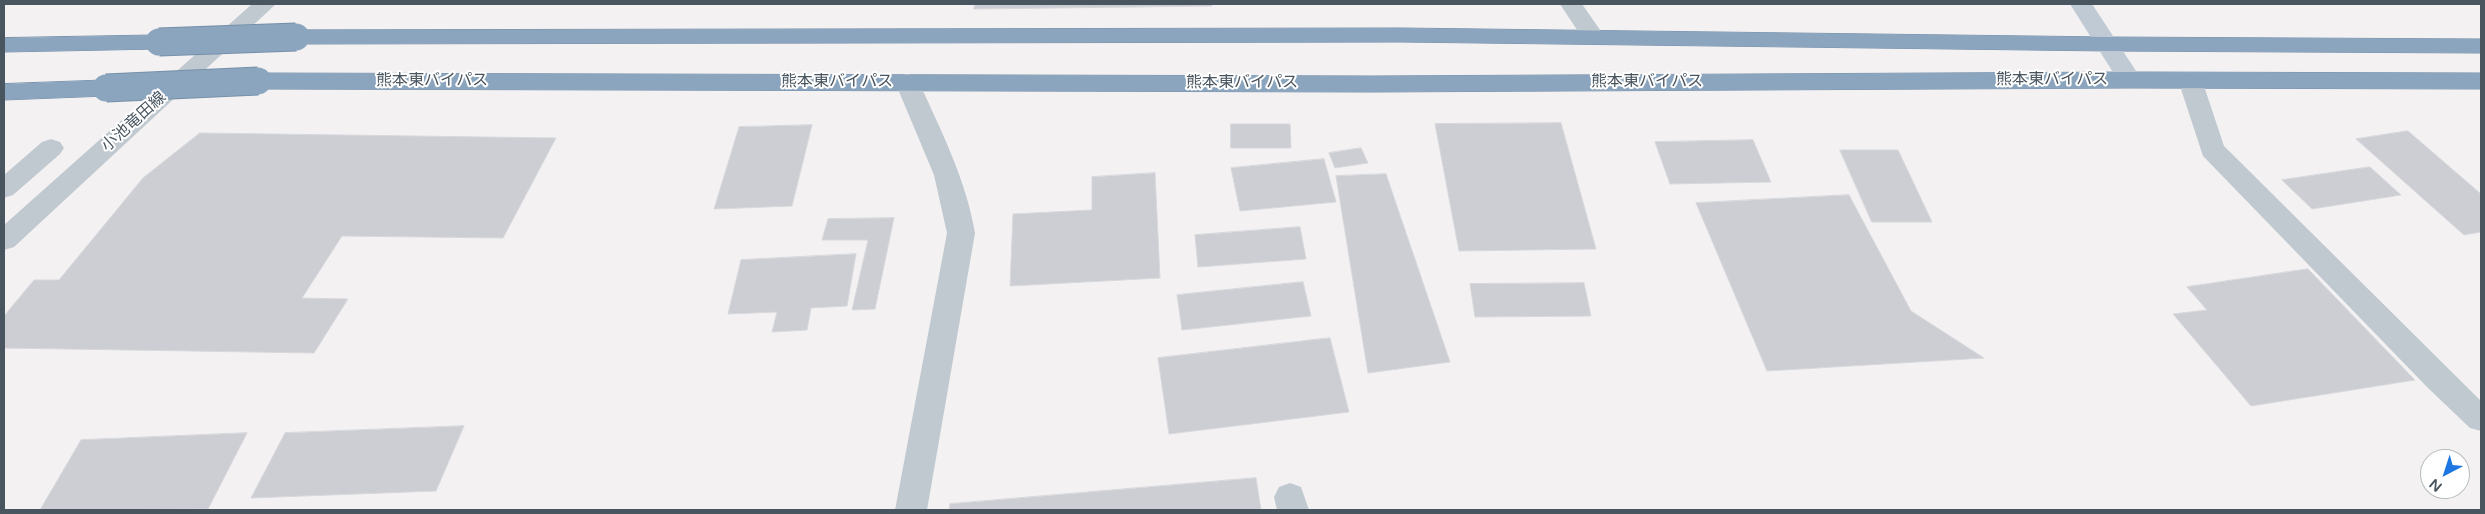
<!DOCTYPE html>
<meta charset="utf-8">
<style>
body{margin:0}
#map{position:relative;width:2485px;height:514px;overflow:hidden;background:#f4f1f2;font-family:"Varela Round",sans-serif}
canvas{display:block}
.frame{position:absolute;inset:0;border:5px solid #49555f;pointer-events:none}
.north{position:absolute;left:2420px;top:449px;width:50px;height:50px;box-sizing:border-box;background:#fff;border:1px solid #b6bbbf;border-radius:50%;rotate:220deg;font-size:14px;font-weight:700;line-height:20px;text-align:center;color:#49555f}
.north::after{content:'';display:block;margin:auto;width:18px;height:22px;background:#1d76e2;clip-path:polygon(50% 0,100% 100%,50% 72%,0 100%)}
</style>
<div id="map">
<canvas width="2485" height="514"></canvas>
<div class="frame"></div>
<div class="north">N</div>
</div>
<script>
const g = document.querySelector('canvas').getContext('2d');
g.lineJoin = 'round';
function fillPath(path, color) {
  g.fillStyle = color;
  g.fill(path, 'evenodd');
}
function stroke(path, color, width, dash) {
  g.strokeStyle = color;
  g.lineWidth = width;
  g.lineCap = dash ? 'butt' : 'round';
  g.setLineDash(dash || []);
  g.stroke(path);
}
function label(font, color, halo, rows, align = 'center') {
  g.font = font + ' "Varela Round","Noto Sans JP",sans-serif';
  g.lineWidth = 4;
  g.setLineDash([]);
  g.textBaseline = 'middle';
  g.strokeStyle = halo;
  g.fillStyle = color;
  for (const [text, x, y, turn = 0] of rows) {
    g.save();
    g.translate(x, y);
    g.rotate((+turn || 0) * Math.PI / 180);
    g.textAlign = isNaN(turn) ? turn : align;
    if (halo) g.strokeText(text, 0, 0);
    g.fillText(text, 0, 0);
    g.restore();
  }
}
const building = new Path2D(`
 M975 4H1212V6L974 9Z
 M1561 123 1596 249 1459 251 1435 124Z
 M1231 124H1290L1291 148H1231Z
 M812 125 792 206 714 209 739 127Z
 M2408 131 2481 194V232L2464 235 2356 139Z
 M200 133 556 138 503 238 342 236 302 298 348 299 314 353 4 348V316L34 280H59L143 178Z
 M1753 140 1771 182 1670 184 1655 142Z
 M1361 148 1368 163 1335 168 1329 153Z
 M1840 150H1898L1932 222H1872Z
 M1324 159 1336 202 1240 211 1231 168Z
 M2370 167 2401 195 2312 209 2282 180Z
 M1155 173 1160 278 1010 286 1013 214 1092 210V177Z
 M1386 174 1450 362 1368 373 1336 176Z
 M1849 195 1911 311 1984 358 1767 371 1696 203Z
 M894 218 875 309 852 310 868 240H822L828 219Z
 M1300 227 1306 259 1198 267 1195 235Z
 M856 254 847 306 811 308 807 330 772 332 777 312 728 314 741 260Z
 M2308 269 2415 380 2251 406 2173 314 2207 310 2187 287Z
 M1303 282 1311 316 1182 330 1177 295Z
 M1584 283 1591 316 1475 317 1470 284Z
 M1330 338 1349 412 1169 434 1158 358Z
 M464 426 436 491 251 498 285 433Z
 M247 433 208 509 40 510 81 440Z
 M1256 478 1261 510H949L950 504Z`);
const street = new Path2D(`
 M252 4H276L14 247 4 250V225Z
 M1560 4H1582L1605 37 1601 42 1593 44 1585 42Z
 M2190 72 2199 75 2202 80 2224 146 2481 401V431L2470 428 2428 388 2203 156 2178 80 2181 75Z
 M907 74 916 76 919 82C941 131 966 179 975 233L927 510H895L947 233 934 175 895 82 898 76Z
 M51 139 60 142 64 148 60 154 13 195 4 198V175L42 142Z
 M1290 483 1301 487 1309 510H1277L1274 497 1279 487Z`);
const secondary = new Path2D(`
 M2070 4H2092L2142 80 2139 85 2130 88 2121 85Z`);
const highway = new Path2D(`
 M1401 28 2108 37 2481 39V53L2108 51 1401 42 296 44 288 42 284 37 288 32 296 30Z
 M159 35 167 37 171 42 167 47 159 49 4 52V38Z
 M2130 72 2481 73V89L2130 88 1372 92 258 89 249 86 246 81 249 76 258 73 1372 76Z
 M106 80 115 82 118 88 115 94 106 96 4 100V84Z`);
const highwayBridge = new Path2D(`
 M159 42 296 37
 M106 88 258 81`);
const streetNames = [
 ["熊本東バイパス",2052,80],
 ["熊本東バイパス",432,81],
 ["熊本東バイパス",837,82],
 ["熊本東バイパス",1647,82],
 ["熊本東バイパス",1242,83],
 ["小池竜田線",134,122,-42]
];
fillPath(building, '#ccced4');
stroke(building, '#d6d8dc', 1);
stroke(highway, '#7690aa', 1);
fillPath(street, '#c0c9d0');
fillPath(secondary, '#c0cad4');
fillPath(highway, '#8ba5be');
stroke(highwayBridge, '#7690aa', 29, []);
stroke(highwayBridge, '#8ba5be', 27);
label('16px', '#49555f', '#fff', streetNames);
</script>
